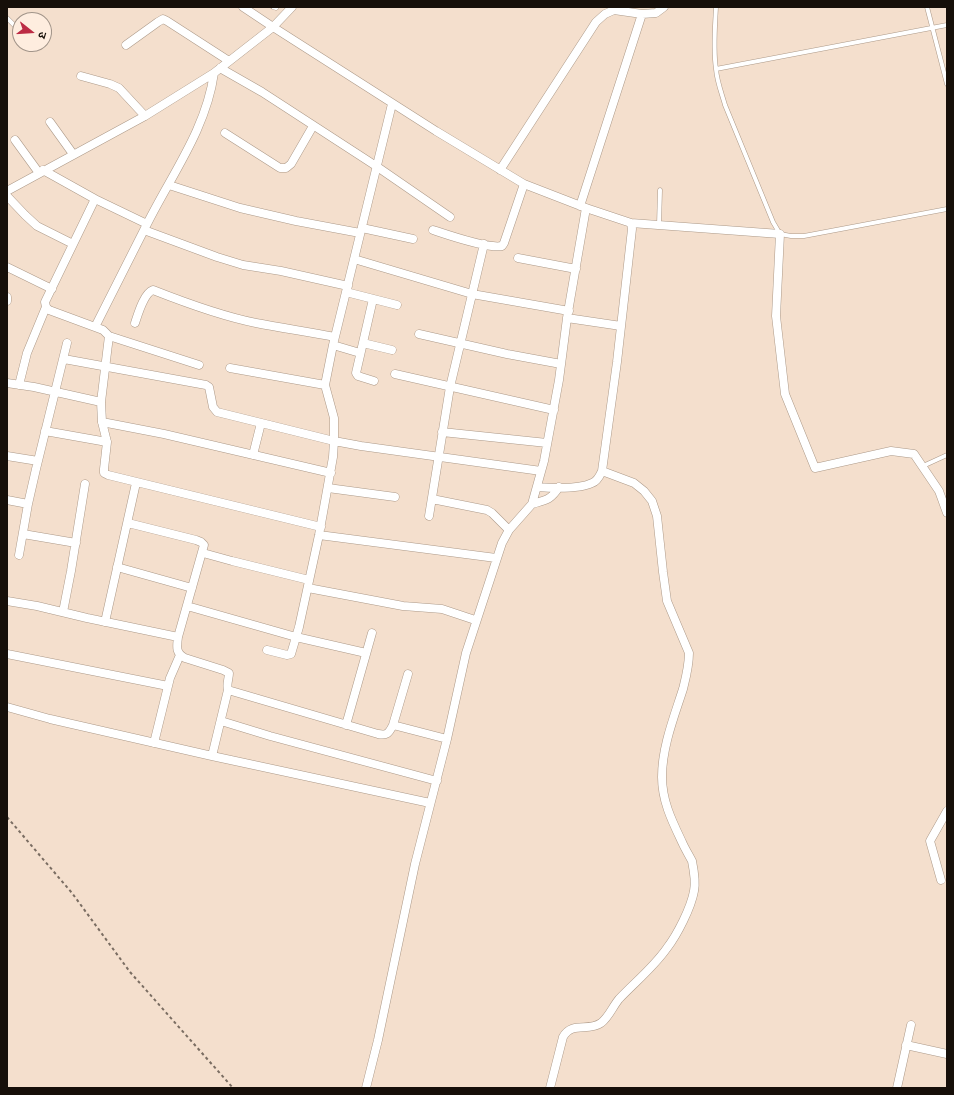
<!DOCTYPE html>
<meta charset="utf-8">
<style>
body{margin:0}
#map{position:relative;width:954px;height:1095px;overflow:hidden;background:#f4dfcd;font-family:"IBM Plex Serif","Noto Sans Devanagari",serif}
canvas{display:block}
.frame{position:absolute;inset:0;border:8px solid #160f09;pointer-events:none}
.north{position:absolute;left:12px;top:12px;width:40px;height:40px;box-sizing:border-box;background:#feeddf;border:1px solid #a19489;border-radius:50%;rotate:107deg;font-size:11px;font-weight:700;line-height:16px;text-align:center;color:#160f09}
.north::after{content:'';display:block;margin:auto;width:14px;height:18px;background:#bc2b44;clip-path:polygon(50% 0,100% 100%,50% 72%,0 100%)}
</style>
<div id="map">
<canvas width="954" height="1095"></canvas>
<div class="frame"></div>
<div class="north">उ</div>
</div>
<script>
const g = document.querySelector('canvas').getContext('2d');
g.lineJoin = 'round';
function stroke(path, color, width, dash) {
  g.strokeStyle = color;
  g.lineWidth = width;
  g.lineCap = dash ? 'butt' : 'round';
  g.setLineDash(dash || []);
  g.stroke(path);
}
const path = new Path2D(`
 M7 817 72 893 130 972 233 1088`);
const lane = new Path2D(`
 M273 7 276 8 277 7
 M716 7C715 27 713 49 716 69 717 82 722 94 725 105L773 222 780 234 791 236H804L947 209
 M927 7 947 84
 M7 18 20 31
 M33 44 34 45
 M716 69 947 25
 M659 225 660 190
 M923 466 947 455`);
const street = new Path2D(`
 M243 7 273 27 214 73C206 131 169 178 144 230L217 257 243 265 281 271 348 286
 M292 7 273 27 436 131 524 184 586 208 631 223 632 229 617 362 602 471C600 475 598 481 592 483 580 489 551 488 537 487
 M126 45 158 22 163 19 167 21 229 61
 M220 68 262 92 376 166 450 217
 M81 76 110 84 119 88 145 116
 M50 122 73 154
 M225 133 280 168H286L291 164 313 126
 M15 140 39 173
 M43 170 95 199 147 224
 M500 170 596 22 605 14 614 10 642 14 656 13 664 7
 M169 185 240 208 296 221 360 233
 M7 191 145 116 214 73
 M7 196 25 215 37 226 73 244
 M95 199 45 302 46 307 49 310 103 330 109 336 101 402 102 422 107 442 104 469V473L108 475 321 527
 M580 206 642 14
 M631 223 780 234 776 316 785 394 815 468 891 451 914 454 939 491 947 513
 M362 228 413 239
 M433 230C448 235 488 249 502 246L504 243 524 184
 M518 258 576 269
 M354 259 472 294 569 311
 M7 267 52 289
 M346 292 397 305
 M7 297V301
 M373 299 356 373 358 376 374 381
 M567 318 621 326
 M135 323C138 314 144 293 153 290 186 303 221 316 256 323 282 328 309 332 335 337
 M95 327 144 230
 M419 334 507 354 561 364
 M109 336 199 365
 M363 343 392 350
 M333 345 360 353
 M64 359 206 385 209 387 213 407 217 412 334 441 361 446 541 471
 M230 368 325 385
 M395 374 554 410
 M7 383 34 387 101 402
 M19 385 27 353 46 307
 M102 422 164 434 331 473
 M45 431 107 442
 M442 432 547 443
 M253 455 261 423
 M7 456 38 461
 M328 488 395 497
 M432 499 487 510 492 513 509 530
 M7 500 28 504
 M532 504C546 500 551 500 559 487
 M429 516 450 387 484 244
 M128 523 196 540 201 542 204 545 178 637C177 646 175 653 185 658L223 670 229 673C229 679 226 685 228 690L378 734C387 736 389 733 393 725L408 674
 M23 534 76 543
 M319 535 496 558
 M203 553 232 561 309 580
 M19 555 28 504 36 469 67 343
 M117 567 192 588
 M308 588 403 606 442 609 475 620
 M7 601 37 606 87 618 178 637
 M187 606 296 637 366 653
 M63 612 71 571 85 484
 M105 622 136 483
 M267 650 287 655 291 654 299 627 319 535 333 457 334 441V418L325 385 333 345 392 104
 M7 654 168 686
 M7 707 50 719 212 756 430 803
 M221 721 270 736 437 781
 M346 725 372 633
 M393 725 447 739
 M154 743 170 678 180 655
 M212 756 228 690
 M941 880 930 841 947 811
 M906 1045 947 1054
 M366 1088 378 1040 415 864 447 739 466 653 502 543 509 530 532 504 544 461 559 380 567 318 586 208
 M550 1088 563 1037C572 1021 588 1032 601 1023 609 1017 613 1006 619 999 635 982 653 968 667 948 677 935 691 908 694 891 696 882 694 871 692 861 689 855 685 849 682 842 672 821 662 801 662 777 662 747 674 717 683 689 686 677 689 666 689 653L667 601 663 572 657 516 652 501 644 491 634 483 602 471
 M897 1088 911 1025`);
stroke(lane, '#ac9988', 5);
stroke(street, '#ac9988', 9);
stroke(path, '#7a6d62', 2, [3, 3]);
stroke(lane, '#fff', 4);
stroke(street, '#fff', 8);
</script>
